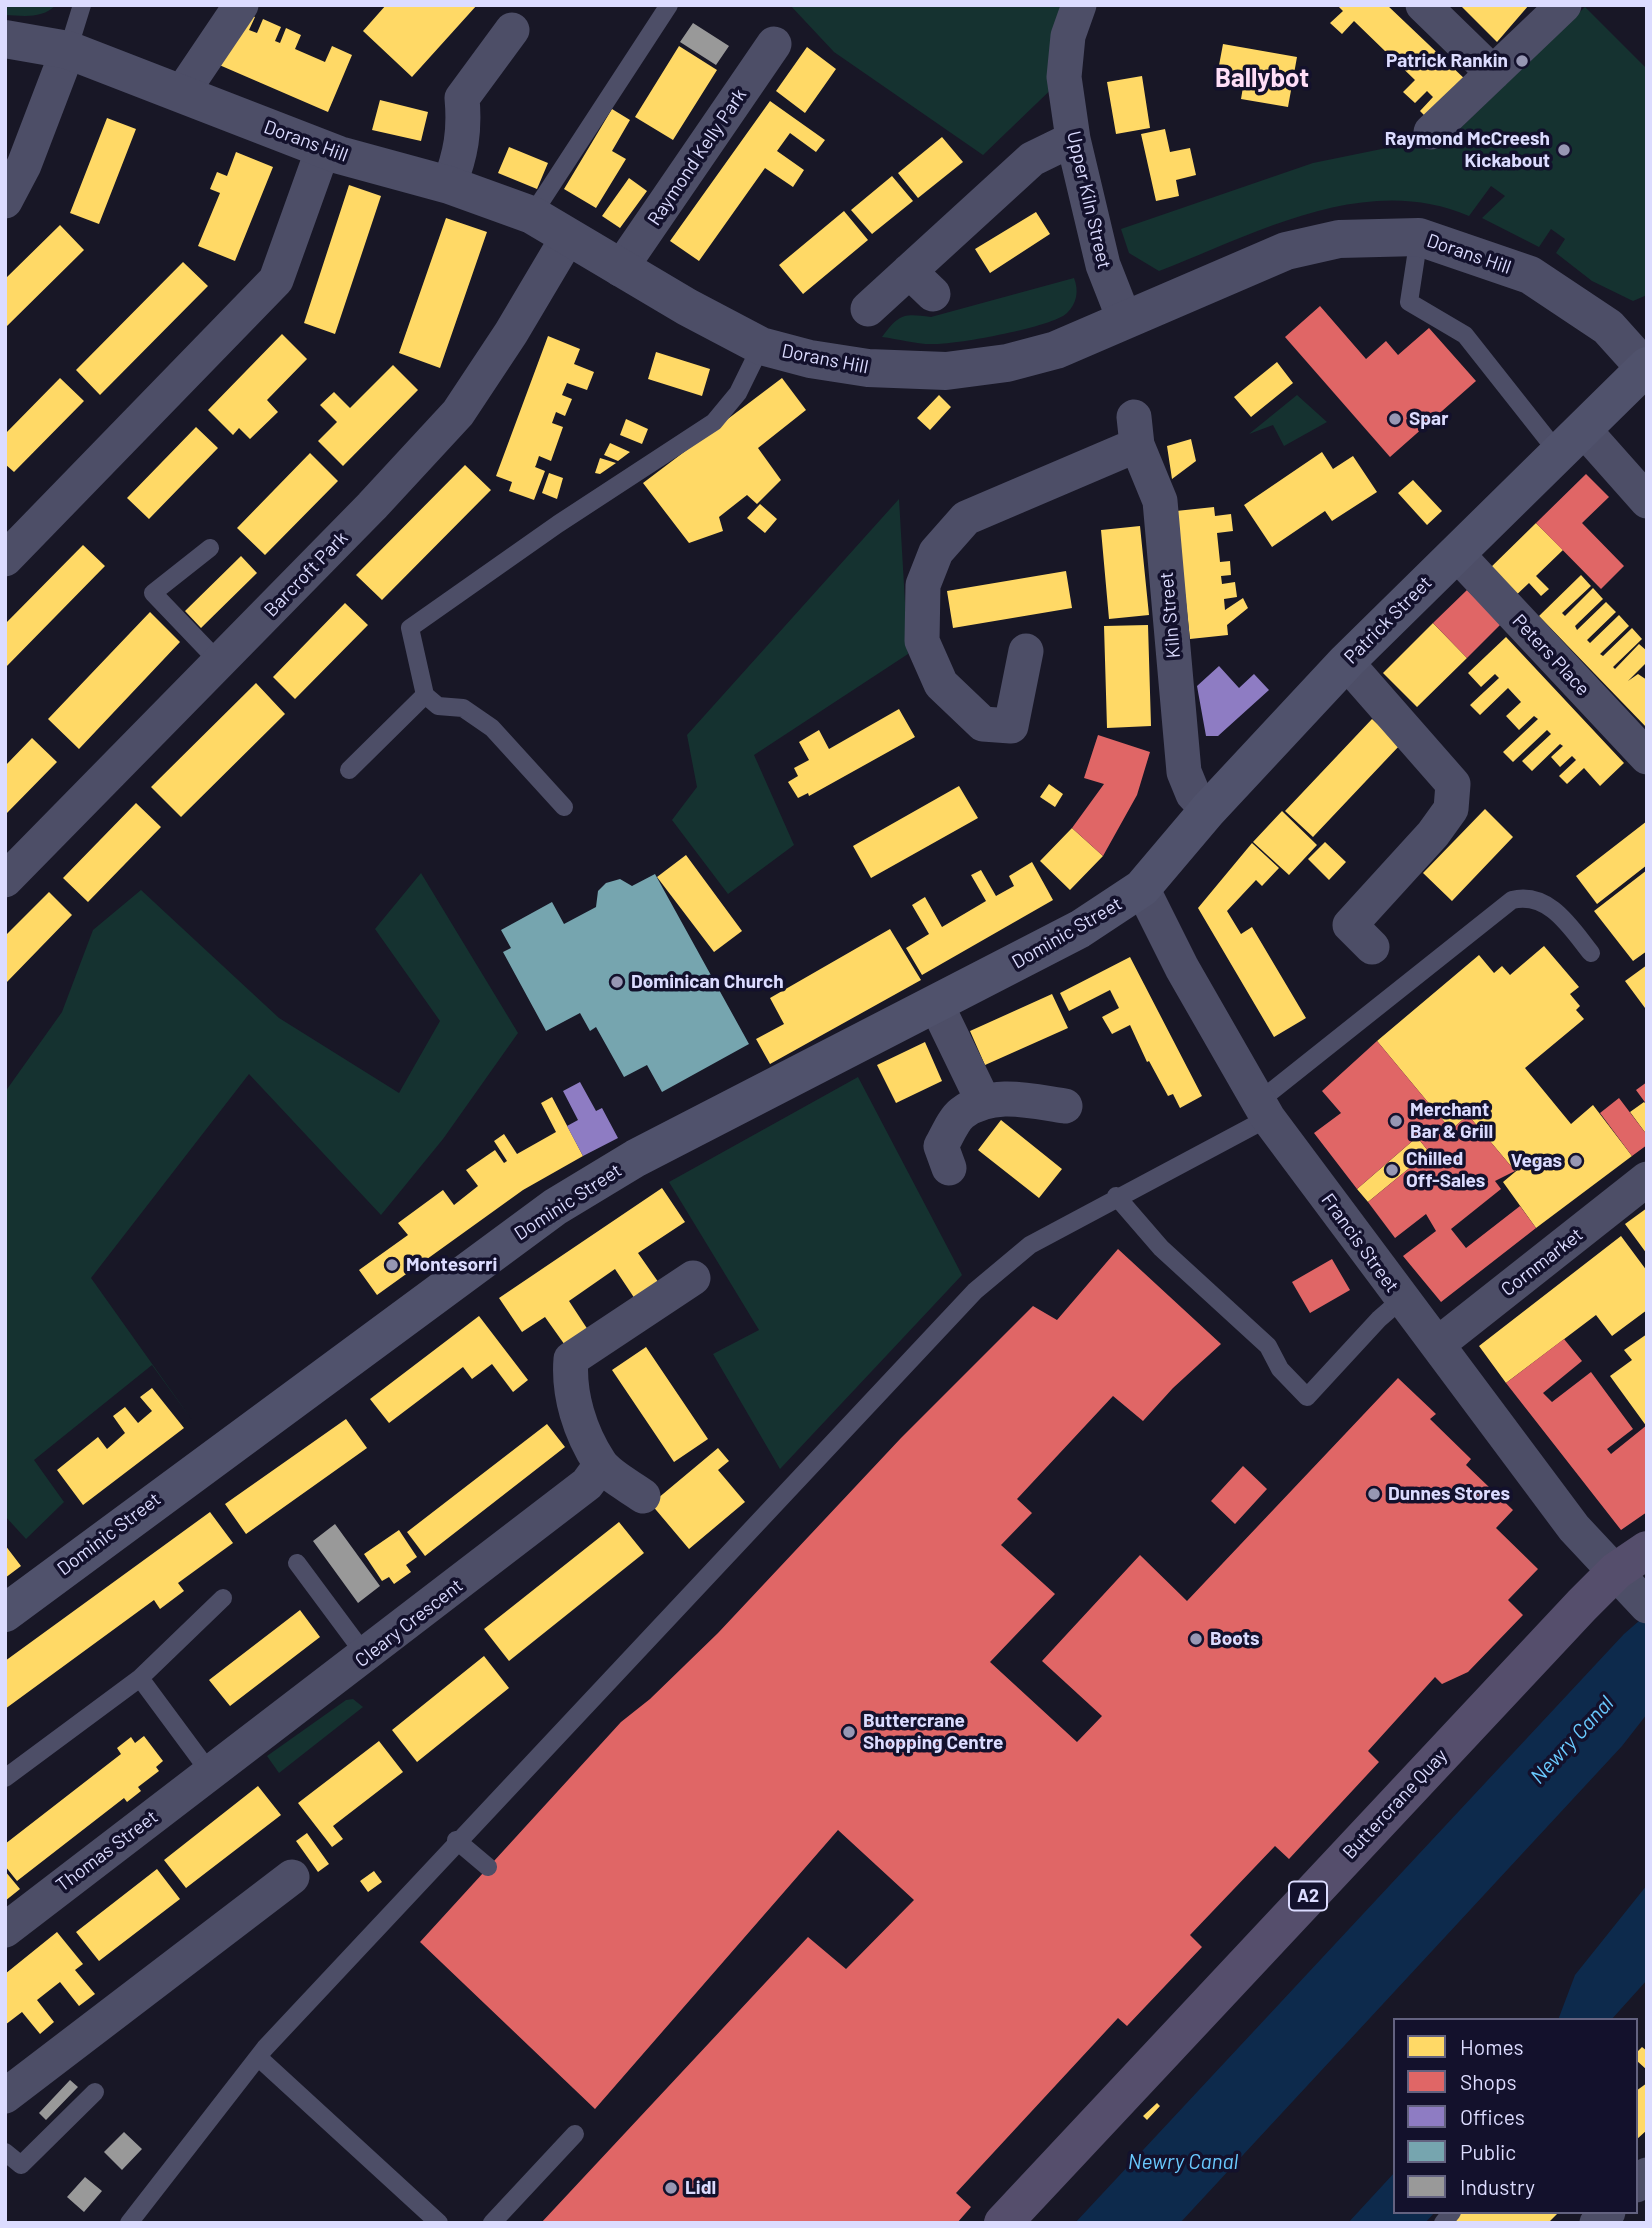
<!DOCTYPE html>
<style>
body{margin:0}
#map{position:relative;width:1652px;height:2228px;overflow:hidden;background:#181726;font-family:Barlow,sans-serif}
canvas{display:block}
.frame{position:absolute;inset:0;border:7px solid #dcdcff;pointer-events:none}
.legend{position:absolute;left:1393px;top:2018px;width:245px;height:196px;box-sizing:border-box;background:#13112c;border:2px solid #636280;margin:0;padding:9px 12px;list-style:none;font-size:21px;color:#dcdcff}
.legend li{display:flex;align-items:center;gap:14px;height:35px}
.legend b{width:35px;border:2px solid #636280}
</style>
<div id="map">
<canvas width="1652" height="2228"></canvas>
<div class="frame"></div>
<ul class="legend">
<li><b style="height:19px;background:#ffd966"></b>Homes</li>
<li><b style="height:19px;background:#e06666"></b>Shops</li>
<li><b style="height:19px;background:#8e7cc3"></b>Offices</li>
<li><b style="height:19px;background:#76a5af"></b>Public</li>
<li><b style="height:19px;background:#999"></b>Industry</li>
</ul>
</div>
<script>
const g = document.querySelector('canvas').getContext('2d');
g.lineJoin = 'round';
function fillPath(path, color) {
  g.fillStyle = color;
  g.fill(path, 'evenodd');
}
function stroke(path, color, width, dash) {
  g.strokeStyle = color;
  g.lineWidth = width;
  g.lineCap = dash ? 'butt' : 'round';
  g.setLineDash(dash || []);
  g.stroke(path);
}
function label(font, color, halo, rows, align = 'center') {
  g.font = font + ' Barlow,sans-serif';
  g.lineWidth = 7;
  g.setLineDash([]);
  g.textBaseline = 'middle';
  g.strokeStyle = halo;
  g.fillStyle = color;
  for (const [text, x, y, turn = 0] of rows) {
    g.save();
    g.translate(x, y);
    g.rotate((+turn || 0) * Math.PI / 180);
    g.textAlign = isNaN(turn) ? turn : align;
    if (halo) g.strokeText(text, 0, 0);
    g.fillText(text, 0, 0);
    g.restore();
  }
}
const green = new Path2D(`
 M5 5H56C42 19 24 16 5 15Z
 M790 5H1079L1064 77 983 155 834 52Z
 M1585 7 1647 69V295L1633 301 1592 281 1556 253 1565 239 1551 229 1539 247 1482 218 1505 196 1491 186 1469 216C1366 171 1255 234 1159 271L1129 253 1121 229 1313 163 1416 142 1439 149Z
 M1074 278C1079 291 1077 303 1067 313 1053 327 958 344 936 344 918 345 899 339 882 337 899 314 903 313 931 317Z
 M1297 395 1327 422 1284 446 1273 425 1249 434Z
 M899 499 908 654 754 755 794 845 728 894 672 820 697 787 687 735Z
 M421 873 518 1033 443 1139 381 1215 249 1074 91 1278 192 1420 152 1365 34 1460 64 1502 26 1539 5 1516V1092L62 1012 93 930 141 890 279 1018 399 1093 440 1021 375 929Z
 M858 1077 962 1275 780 1469 713 1354 759 1330 669 1182Z
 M353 1699 363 1707 279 1773 267 1756 346 1700Z`);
const water = new Path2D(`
 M1647 1614V1714L1622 1746 1180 2223H1075L1624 1634Z
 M1647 1885V1980L1611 2020H1558L1575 1975Z
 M1395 2172V2212H1435L1425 2223H1348Z`);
const homes = new Path2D(`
 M386 5H477L412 77 363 31Z
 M1337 5H1387L1468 82 1431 122 1420 111 1433 97 1427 91 1415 103 1403 92 1415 80 1386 52 1354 21 1342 34 1330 23 1343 11Z
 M1460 5H1529L1497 42Z
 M240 11 255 17 249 30 257 33 263 19 281 27 275 41 280 43 286 28 301 35 295 49 325 62 332 46 352 55 328 112 217 64Z
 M1223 44 1297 57 1288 107 1241 99 1244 81 1217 76Z
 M679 46 717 70 673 140 635 117Z
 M807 47 836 69 805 113 776 91Z
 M1142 76 1150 128 1116 134 1107 82Z
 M380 100 428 112 421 141 372 130Z
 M770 101 825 140 816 152 790 133 777 151 804 170 793 187 765 168 699 261 670 241Z
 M612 109 630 120 612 151 626 159 596 208 564 189Z
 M107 118 136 129 99 224 70 213Z
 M1165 129 1170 152 1190 148 1196 175 1176 180 1179 196 1156 201 1141 134Z
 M942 137 963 162 918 198 898 173Z
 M509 147 548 163 537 189 498 173Z
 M236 152 273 167 235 261 198 246 220 193 210 189 217 172 227 176Z
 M892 176 913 201 872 234 851 210Z
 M629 178 647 191 620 228 602 216Z
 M349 185 381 196 335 334 304 323Z
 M844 211 868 240 803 294 779 265Z
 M1036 212 1050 234 990 273 975 249Z
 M446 218 487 232 440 368 399 353Z
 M60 225 84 250 5 328V279Z
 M183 262 208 286 100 395 76 370Z
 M282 334 307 359 267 400 278 412 250 439 239 428 233 435 208 410Z
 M548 336 580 349 574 364 594 372 587 390 567 383 562 395 572 399 565 416 556 412 552 423 563 427 551 461 539 456 536 465 535 467 545 471 534 500 509 491 512 482 496 476Z
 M656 352 710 369 702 396 648 379Z
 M1277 362 1293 383 1251 417 1234 397Z
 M393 365 418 390 343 466 318 441 337 422 320 405 334 392 350 408Z
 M60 378 84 401 14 472 5 464V434Z
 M782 378 806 410 758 448 781 480 757 504 747 495 719 517 723 531 689 543 643 483Z
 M939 395 951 407 930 430 917 418Z
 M626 419 648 429 642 444 620 435Z
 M196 427 218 448 149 519 127 498Z
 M1191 439 1196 461 1172 479 1167 446Z
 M610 443 630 452 618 461 604 455Z
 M1322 452 1333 469 1353 456 1377 492 1332 521 1325 511 1272 547 1244 505Z
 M310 453 338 481 265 555 237 528Z
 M600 458 616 463 600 474 595 473Z
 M465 465 491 490 382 600 356 575Z
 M549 473 563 478 557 499 542 493Z
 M1413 480 1442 511 1427 525 1398 493Z
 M760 504 777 519 765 533 747 518Z
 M1214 507 1215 516 1231 514 1233 531 1217 533 1220 562 1230 561 1231 575 1221 576 1222 584 1235 582 1237 597 1224 599 1225 610 1243 598 1248 608 1227 625 1228 635 1190 639 1176 511Z
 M1536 523 1563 550 1536 576 1549 589 1541 596 1529 583 1511 600 1485 573Z
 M1140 526 1149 615 1109 619 1101 530Z
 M83 545 105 566 5 668V624Z
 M241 556 257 573 201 628 185 611Z
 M1066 571 1072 608 953 628 947 591Z
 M1581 575 1591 586 1562 613 1565 616 1593 588 1603 599 1575 626 1577 630 1606 602 1616 612 1587 640 1590 643 1619 615 1629 626 1600 654 1603 656 1632 628 1642 639 1613 667 1615 669 1639 644 1647 651V662L1628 681 1638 674 1647 680V728L1539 616Z
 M345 603 368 625 295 699 273 677Z
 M150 612 180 642 79 749 48 719Z
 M1433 623 1467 658 1417 707 1383 673Z
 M1148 625 1151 726 1107 728 1104 626Z
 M1506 637 1624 763 1600 786 1584 768 1567 784 1559 776 1576 760 1572 756 1560 767 1551 757 1563 746 1560 744 1532 771 1522 761 1551 734 1547 730 1513 762 1503 752 1538 719 1534 716 1519 730 1506 716 1521 702 1508 688 1480 715 1470 705 1499 678 1495 674 1481 687 1468 673Z
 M256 683 285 714 181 817 151 787Z
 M899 709 915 737 809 796 808 793 798 798 788 782 798 776 794 768 809 760 799 742 819 730 829 749Z
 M1372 719 1400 745 1313 837 1285 811Z
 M32 738 57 762 5 815V766Z
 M1049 784 1063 794 1055 807 1040 797Z
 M959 786 978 818 871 878 853 846Z
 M136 803 161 827 88 902 63 878Z
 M1485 809 1513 837 1452 901 1423 873Z
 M1282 811 1317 845 1289 875 1253 842Z
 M1647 821V865L1597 904 1576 876Z
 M1072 828 1103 856 1070 890 1040 861Z
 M1325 842 1346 862 1329 880 1308 859Z
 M1252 843 1279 868 1262 886 1256 880 1227 911 1241 934 1252 927 1306 1018 1274 1037 1198 908Z
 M686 855 742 931 714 952 657 877Z
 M1032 862 1053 900 922 975 906 948 929 934 912 905 925 897 942 927 986 901 971 875 981 870 996 896 1014 886 1009 876Z
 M1647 870V951L1633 961 1594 911Z
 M49 892 72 915 5 984V936Z
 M890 929 921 980 770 1064 756 1039 784 1024 770 998Z
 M1544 946 1579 987 1570 994 1580 1006 1576 1010 1584 1019 1525 1068 1571 1124 1593 1105 1632 1156 1536 1228 1503 1182 1521 1167 1515 1171 1468 1115 1451 1130 1377 1041 1479 955 1494 973 1502 966 1510 975Z
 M1130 957 1202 1096 1180 1108 1173 1094 1168 1096 1149 1061 1147 1062 1130 1025 1112 1034 1102 1017 1119 1008 1110 990 1069 1011 1060 993Z
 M1647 965V1007L1645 1008 1625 981Z
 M1052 994 1068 1028 985 1065 970 1031Z
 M925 1042 942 1081 896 1103 877 1065Z
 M552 1097 583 1156 523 1190 377 1295 359 1270 408 1235 398 1223 443 1190 454 1205 478 1186 466 1170 495 1150 504 1163 507 1161 494 1141 504 1134 517 1154 556 1132 541 1103Z
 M1644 1102 1647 1105V1135L1630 1112Z
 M1001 1120 1062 1169 1039 1198 978 1150Z
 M1417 1137 1429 1152 1368 1202 1357 1189Z
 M662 1188 685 1222 638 1253 661 1286 637 1302 615 1269 569 1301 590 1333 567 1348 545 1317 522 1332 499 1298Z
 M1647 1208V1254L1625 1224Z
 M1621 1236 1647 1271V1310L1612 1336 1596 1315 1506 1383 1479 1346Z
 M479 1316 528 1380 513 1392 492 1364 472 1379 463 1367 389 1423 370 1399Z
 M1647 1334V1427L1610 1376 1632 1360 1624 1350Z
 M646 1347 708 1439 674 1462 612 1370Z
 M152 1388 184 1428 83 1505 57 1470 98 1437 107 1449 125 1433 113 1416 125 1407 138 1423 152 1411 140 1397Z
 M346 1419 367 1448 246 1534 225 1504Z
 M547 1424 565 1447 425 1556 407 1532Z
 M718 1448 729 1461 718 1470 745 1502 689 1549 651 1504Z
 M210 1512 233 1543 178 1583 184 1591 160 1609 154 1600 5 1709V1661Z
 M619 1522 644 1553 509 1661 484 1629Z
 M399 1530 417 1557 406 1565 411 1572 394 1584 389 1577 382 1581 364 1554Z
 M5 1545 21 1566 5 1578Z
 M300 1610 320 1637 230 1706 209 1680Z
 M484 1656 509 1688 417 1762 392 1730Z
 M144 1736 163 1761 156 1767 159 1771 138 1787 141 1791 127 1802 124 1798 17 1881 5 1866V1844L121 1754 117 1748 131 1737 135 1743Z
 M379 1741 403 1772 333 1826 343 1839 332 1847 298 1803Z
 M258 1786 281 1815 186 1888 164 1860Z
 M307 1833 329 1864 318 1872 296 1841Z
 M157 1869 180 1899 99 1961 76 1932Z
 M5 1871 20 1889 5 1901Z
 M374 1871 382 1882 368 1892 360 1881Z
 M57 1932 83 1964 75 1970 95 1994 79 2006 60 1982 37 2000 54 2022 40 2034 22 2012 5 2025V1974Z
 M1642 2047 1647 2051V2070L1636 2060V2053Z
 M1647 2083V2130L1636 2140V2091Z
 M1157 2103 1160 2106 1147 2120 1143 2116Z
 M1458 2212H1559L1548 2223H1447Z`);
const shops = new Path2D(`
 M1320 306 1366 359 1386 341 1398 355 1429 328 1476 381 1390 457 1285 337Z
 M1586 474 1609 497 1582 523 1624 566 1601 589 1536 523Z
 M1467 590 1501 624 1467 658 1433 623Z
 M1098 735 1150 752 1137 795 1103 856 1072 828 1104 784 1084 778Z
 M1377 1041 1451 1130 1468 1115 1515 1171 1495 1181 1501 1189 1451 1229 1466 1248 1520 1206 1536 1228 1441 1302 1403 1256 1436 1231 1426 1214 1395 1238 1368 1202 1429 1152 1417 1137 1357 1189 1314 1133 1341 1113 1322 1091Z
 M1647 1082V1105L1636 1090Z
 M1619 1098 1647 1135V1145L1632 1156 1600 1113Z
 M1118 1249 1221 1344 1173 1388 1143 1421 1113 1396 1017 1499 1032 1513 1001 1545 1055 1594 990 1662 1077 1742 1102 1716 1042 1661 1140 1555 1187 1601 1398 1378 1436 1414 1430 1419 1471 1459 1466 1465 1513 1510 1496 1528 1538 1569 1508 1600 1523 1615 1468 1672 1442 1684 1435 1677 1368 1751 1379 1762 1289 1859 1275 1846 1190 1935 1202 1947 1127 2026 1118 2018 956 2193 971 2207 957 2223H541L808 1937 846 1969 914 1900 838 1830 595 2109 420 1942 621 1722 650 1699 718 1633 901 1438 1033 1306 1057 1320Z
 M1332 1259 1350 1290 1310 1313 1292 1282Z
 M1564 1339 1582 1361 1543 1393 1552 1402 1591 1372 1633 1429 1607 1449 1611 1454 1647 1425V1512L1621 1530 1506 1383Z
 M1243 1466 1267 1489 1235 1524 1211 1501Z`);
const offices = new Path2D(`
 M1219 666 1239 688 1254 674 1269 690 1218 736H1206L1197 686Z
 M580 1082 596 1111 602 1108 618 1138 583 1156 567 1126 578 1120 563 1091Z`);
const public = new Path2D(`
 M655 874 749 1044 662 1092 647 1065 624 1077 596 1027 590 1031 580 1013 546 1031 503 952 511 948 501 930 552 902 564 924 596 907 598 891 606 883 620 879 632 886Z`);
const industry = new Path2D(`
 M693 23 729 46 716 65 680 42Z
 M335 1524 380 1586 358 1603 313 1541Z
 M70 2080 78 2087 46 2120 39 2113Z
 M124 2132 142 2149 122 2170 104 2152Z
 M85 2177 102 2191 84 2212 67 2197Z`);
const service = new Path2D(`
 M68 50 82 5
 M532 215 669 5
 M1419 237 1409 302 1465 335 1559 454
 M210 548 153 593 219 662
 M349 770 425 695
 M564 807 492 728 463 708 438 706 425 695 410 628 558 524 714 422 738 393 761 346
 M1258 1102 1512 900C1549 891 1571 928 1591 953
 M1116 1196 1161 1248 1268 1346 1280 1369 1307 1397 1379 1319 1402 1299
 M297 1563 366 1656
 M140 1678 211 1774
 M5 1778 140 1678 223 1598
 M456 1840 488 1867
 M258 2057 439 2223
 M5 2152 21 2165 95 2092
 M129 2223 265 2048 975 1291 1030 1245 1268 1118
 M492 2223 575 2134
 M1443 2223 1452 2212`);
const minor = new Path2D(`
 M1079 5 1068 36 1064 77 1073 139 1103 265 1125 321
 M1423 5 1493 73
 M181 94 241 5
 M1431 132 1564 5
 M449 185C461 154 465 131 462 98L512 30
 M5 201 24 165 68 50
 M620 269 774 44
 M909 271 933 294
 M868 309 1032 159 1073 139
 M1134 417 1137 445 1160 501 1184 772 1193 794 1208 810
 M1584 430 1647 501
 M1456 553 1647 757
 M5 559 276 280 323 149
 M1026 651 1011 726 983 724 941 684 922 641 923 585 936 552 966 518 1137 445
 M1346 662 1453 784 1451 809 1433 834 1350 925 1372 947
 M5 880 372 506 458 413 511 333 568 237
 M1142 888 1182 968 1268 1118 1574 1528 1647 1606
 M936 1004 983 1101
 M949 1168 941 1146C947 1136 953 1120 962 1113 992 1090 1031 1101 1065 1106
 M1438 1344 1647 1179
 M643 1496C631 1487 609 1476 600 1463 580 1433 568 1394 571 1359L693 1278
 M5 1930 587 1484 601 1465
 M5 2096 292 1877
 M1636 2185 1647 2175
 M1597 2223 1608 2212`);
const tertiary = new Path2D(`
 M5 39 68 50 339 155 449 185 532 215 687 307 761 346 810 359 868 368 946 371 1007 363 1056 350 1286 251 1339 239 1419 237 1530 275 1608 327 1645 368`);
const secondary = new Path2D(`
 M5 1613 555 1207 636 1158 1080 929 1142 888 1208 810 1346 662 1647 366`);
const primary = new Path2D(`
 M1003 2223 1582 1605 1616 1571 1647 1550`);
const markers = [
 [1522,61,7,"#9797b3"],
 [1564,150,7,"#9797b3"],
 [1395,419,7,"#9797b3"],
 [617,982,7,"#9797b3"],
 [1396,1121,7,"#9797b3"],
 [1576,1161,7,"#9797b3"],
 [1392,1170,7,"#9797b3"],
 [392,1265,7,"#9797b3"],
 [1374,1494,7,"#9797b3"],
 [1196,1639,7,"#9797b3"],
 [849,1732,7,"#9797b3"],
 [671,2188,7,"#9797b3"]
];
const shields = [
 [1308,1896,38]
];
const shieldNames = [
 ["A2",1308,1896]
];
const poiNames = [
 ["Patrick Rankin",1508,61,"right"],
 ["Raymond McCreesh",1550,139,"right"],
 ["Kickabout",1550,161,"right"],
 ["Spar",1409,419],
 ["Dominican Church",631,982],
 ["Merchant",1410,1110],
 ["Bar & Grill",1410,1132],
 ["Chilled",1406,1159],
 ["Off-Sales",1406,1181],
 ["Vegas",1562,1161,"right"],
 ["Montesorri",406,1265],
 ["Dunnes Stores",1388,1494],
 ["Boots",1210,1639],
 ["Buttercrane",863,1721],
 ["Shopping Centre",863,1743],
 ["Lidl",685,2188]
];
const streetNames = [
 ["Dorans Hill",306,141,20],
 ["Raymond Kelly Park",697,157,-56],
 ["Upper Kiln Street",1089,200,77],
 ["Dorans Hill",1469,254,19],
 ["Dorans Hill",825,359,11],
 ["Barcroft Park",306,574,-46],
 ["Kiln Street",1170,615,-95],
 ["Patrick Street",1388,620,-45],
 ["Peters Place",1551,655,47],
 ["Dominic Street",1067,933,-30],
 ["Dominic Street",568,1202,-33],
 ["Francis Street",1360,1243,54],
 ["Cornmarket",1542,1262,-38],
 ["Dominic Street",109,1534,-37],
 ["Cleary Crescent",409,1623,-38],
 ["Buttercrane Quay",1395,1804,-47],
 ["Thomas Street",107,1851,-37]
];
const waterNames = [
 ["Newry Canal",1572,1740,-47],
 ["Newry Canal",1183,2162]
];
const districtNames = [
 ["Ballybot",1262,78]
];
fillPath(green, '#153230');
fillPath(water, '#0d2a4c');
fillPath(homes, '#ffd966');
fillPath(shops, '#e06666');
fillPath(offices, '#8e7cc3');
fillPath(public, '#76a5af');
fillPath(industry, '#999');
stroke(service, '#4d4e67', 18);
stroke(minor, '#4d4e67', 35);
stroke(tertiary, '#4d4e67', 38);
stroke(secondary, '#50526c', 38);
stroke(primary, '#554e6c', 38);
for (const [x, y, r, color] of markers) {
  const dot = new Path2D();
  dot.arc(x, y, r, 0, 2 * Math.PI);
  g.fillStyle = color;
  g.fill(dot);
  stroke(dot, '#13112c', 2.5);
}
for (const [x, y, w] of shields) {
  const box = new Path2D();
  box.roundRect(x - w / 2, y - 14.5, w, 29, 5);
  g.fillStyle = '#13112c';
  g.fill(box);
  stroke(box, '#dcdcff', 2);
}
label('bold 18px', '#dcdcff', null, shieldNames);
label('bold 19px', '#dcdcff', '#13112c', poiNames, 'left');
label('19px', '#dcdcff', '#13112c', streetNames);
label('italic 21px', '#6acaff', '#13112c', waterNames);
label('bold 26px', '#ffdef7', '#13112c', districtNames);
</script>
